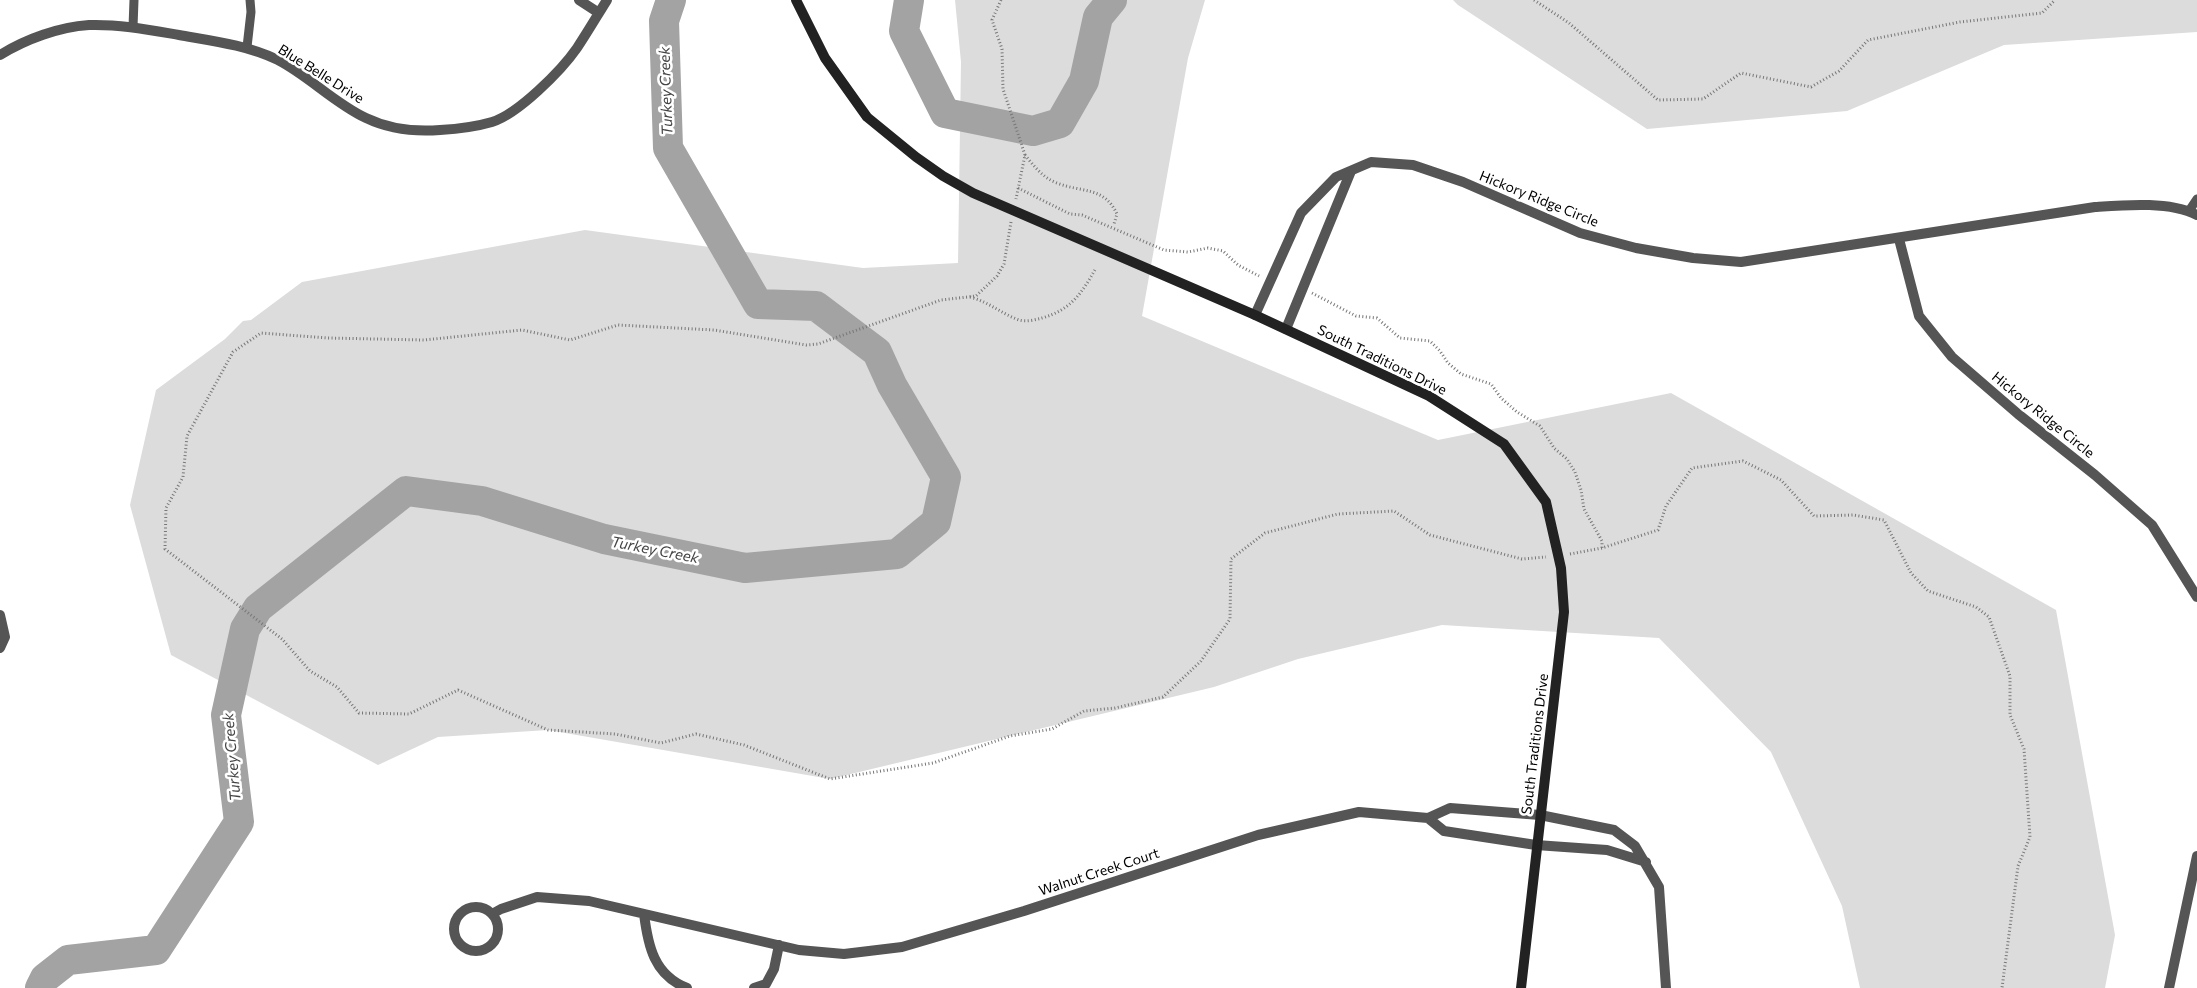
<!DOCTYPE html>
<style>
body{margin:0}
canvas{display:block;background:#fff}
</style>
<canvas width="2197" height="988"></canvas>
<script>
const g = document.querySelector('canvas').getContext('2d');
g.lineJoin = 'round';
function fillPath(path, color) {
  g.fillStyle = color;
  g.fill(path, 'evenodd');
}
function stroke(path, color, width, dash) {
  g.strokeStyle = color;
  g.lineWidth = width;
  g.lineCap = dash ? 'butt' : 'round';
  g.setLineDash(dash || []);
  g.stroke(path);
}
function label(font, color, halo, rows, align = 'center') {
  g.font = font + ' Commissioner,sans-serif';
  g.lineWidth = 5;
  g.setLineDash([]);
  g.textBaseline = 'middle';
  g.strokeStyle = halo;
  g.fillStyle = color;
  for (const [text, x, y, turn = 0] of rows) {
    g.save();
    g.translate(x, y);
    g.rotate((+turn || 0) * Math.PI / 180);
    g.textAlign = isNaN(turn) ? turn : align;
    if (halo) g.strokeText(text, 0, 0);
    g.fillText(text, 0, 0);
    g.restore();
  }
}
const green = new Path2D(`
 M955 0H1205L1188 58 1142 316 1438 440 1671 393 2056 610 2115 935 2105 988H1860L1842 906 1771 752 1659 638 1442 625 1298 659 1214 687 830 779 548 730 438 737 378 765 171 655 130 505 156 390 225 339 243 321 251 320 302 282 585 230 863 268 958 263 961 62Z
 M1453 0H2197V32L2004 45 1847 111 1647 129 1458 5Z`);
const river = new Path2D(`
 M909 0 904 31 945 113 1033 131 1060 123 1084 81 1098 17 1112 0
 M40 988 45 978 68 960 156 950 239 822 226 715 245 629 258 608 406 491 482 501 604 539 745 568 897 554 936 522 946 477 892 385 877 352 816 306 758 304 668 148 664 21 671 0`);
const path = new Path2D(`
 M1001 0 992 20 1002 49 1003 89 1025 155 1016 199
 M1534 0 1569 23 1658 100 1703 99 1741 73 1811 87 1839 71 1868 40 1960 22 2042 13 2055 0
 M1025 155C1034 166 1043 178 1057 183 1082 193 1104 186 1117 214L1114 224
 M1018 188 1070 214 1082 215 1164 250 1188 252 1208 248 1223 251 1238 265 1259 276
 M1011 222 1004 264 997 276 976 296 941 300 818 344 806 345 714 330 618 325 570 340 522 330 424 340 328 338 261 333 233 352 187 436 183 477 166 508 165 549 282 639 310 671 337 687 359 713 409 714 458 690 548 730 615 734 661 743 696 734 744 745 830 779 933 763 1010 736 1052 729 1084 711 1115 708 1163 697 1201 661 1230 619 1231 559 1265 533 1338 514 1394 511 1430 535 1522 559 1546 557
 M1312 293 1356 316 1377 318 1400 338 1430 341 1440 351 1448 363 1461 374 1491 384 1501 398 1517 412 1540 426 1554 448 1567 459 1575 472 1581 490 1584 509 1602 541V548
 M970 297C989 302 1002 314 1019 320 1026 322 1035 320 1042 318 1071 310 1082 293 1096 268
 M1570 554 1602 548 1658 530 1666 506 1692 468 1743 461 1781 480 1814 516 1853 515 1884 520 1911 573 1928 591 1976 607 1989 617 2010 676V715L2024 749 2030 837 2018 866 2002 988`);
const lane = new Path2D(`
 M133 27 134 0
 M247 47 251 12 250 0
 M2189 211 2197 199`);
const street = new Path2D(`
 M579 0 599 13
 M0 55C26 39 59 27 89 25 119 24 150 30 179 35 213 41 246 45 278 60 309 76 334 103 366 118 389 129 415 132 440 130 457 129 475 127 492 122 518 114 561 71 577 48 587 33 597 16 607 0
 M1899 239 1919 316 1952 357 2018 414 2095 475 2152 525 2197 597
 M1255 315 1301 213 1336 177 1371 162 1413 165 1463 182 1580 233 1636 248 1693 258 1741 262 2095 207C2124 205 2170 201 2197 215
 M1286 329 1351 171
 M0 615 5 637 0 648
 M1428 818 1444 831 1536 845 1607 850 1646 862
 M454 929a22 22 0 1 1 44 0a22 22 0 1 1-44 0Z
 M492 914 501 909 537 897 589 901 799 950 844 954 902 947 1024 911 1258 835 1359 812 1428 818 1450 808 1540 815 1614 830 1635 846 1659 887 1666 988
 M644 914C648 946 654 975 687 988
 M754 988 766 984 774 969 779 945
 M2169 988 2197 856`);
const secondary = new Path2D(`
 M796 0 825 58 867 117 916 157 943 176 973 193 1255 315 1429 396 1504 444 1546 502 1561 568 1564 612 1521 988`);
const streetNames = [
 ["Blue Belle Drive",321,74,32],
 ["Hickory Ridge Circle",1539,199,22],
 ["South Traditions Drive",1382,360,26],
 ["Hickory Ridge Circle",2043,415,39],
 ["South Traditions Drive",1535,744,-83],
 ["Walnut Creek Court",1099,872,-18]
];
const waterNames = [
 ["Turkey Creek",666,91,-92],
 ["Turkey Creek",655,550,11],
 ["Turkey Creek",232,757,-95]
];
fillPath(green, '#dcdcdc');
stroke(river, '#a3a3a3', 30);
stroke(path, '#777', 3, [1, 2.5]);
stroke(lane, '#555', 9);
stroke(street, '#555', 10);
stroke(secondary, '#222', 10);
label('14px', '#000', '#fff', streetNames);
label('italic 15px', '#444', '#fff', waterNames);
</script>
